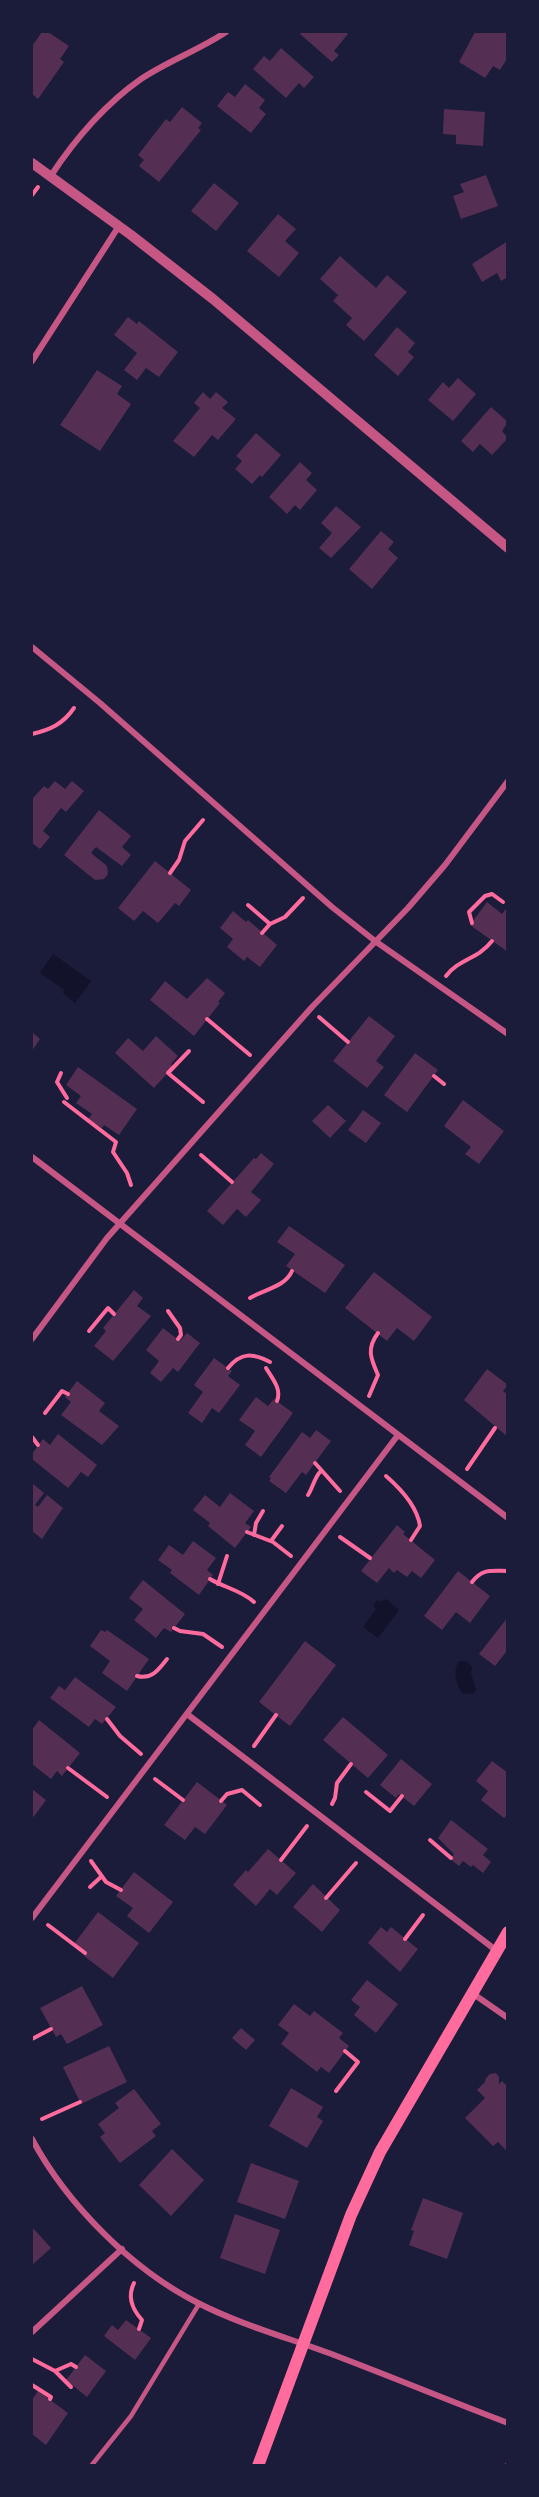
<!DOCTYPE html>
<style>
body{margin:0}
#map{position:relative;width:539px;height:2497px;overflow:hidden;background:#1b1b3a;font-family:Ubuntu,sans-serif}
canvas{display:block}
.frame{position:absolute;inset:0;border:33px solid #1b1b3a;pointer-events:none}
</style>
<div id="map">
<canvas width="539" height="2497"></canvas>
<div class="frame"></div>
</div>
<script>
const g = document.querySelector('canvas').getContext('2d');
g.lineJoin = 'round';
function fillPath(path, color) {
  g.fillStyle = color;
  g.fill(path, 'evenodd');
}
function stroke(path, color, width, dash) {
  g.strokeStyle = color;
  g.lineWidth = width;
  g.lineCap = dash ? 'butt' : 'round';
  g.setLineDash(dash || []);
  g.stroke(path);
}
const water = new Path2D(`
 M53 954 91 981 75 1003 63 993 64 990 40 973Z
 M386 1599 399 1610 378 1638 363 1627 376 1609 373 1606 377 1600 381 1602Z
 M459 1661H466L472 1667 471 1674 476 1689 474 1693 463 1694C456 1684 452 1672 459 1661Z`);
const building = new Path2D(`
 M42 32H48L69 46 60 59 64 62 38 99 32 94V46Z
 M302 32H346L348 34 334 51 339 55 332 62 300 34Z
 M475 32H503L508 34V57L500 70 493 66 485 78 459 62Z
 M281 48 314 77 304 88 299 83 286 98 253 69 264 56 270 61Z
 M245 84 265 100 259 108 266 114 251 133 217 106 228 92 235 97Z
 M182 107 202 123 198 128 201 130 159 182 139 166 144 160 138 155 166 119 170 122Z
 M444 109 485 112 483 146 456 144V135L443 134Z
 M486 175 498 206 461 219 453 196 464 192 460 184Z
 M214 183 239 203 216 231 191 211Z
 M278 214 296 229 285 241 299 253 279 277 247 251Z
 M508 241V277L501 281 497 273 482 282 472 264Z
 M340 256 376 288 387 275 407 292 364 341 346 325 352 318 333 301 338 295 320 279Z
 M128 317 137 324 139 321 178 352 159 377 146 368 137 380 124 370 137 353 114 335Z
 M397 327 415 343 408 352 414 357 398 376 374 355Z
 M97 370 122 386 117 394 131 404 100 451 60 425Z
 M458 378 476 394 453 421 428 400 443 382 449 388Z
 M203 392 210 399 216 392 228 402 222 408 236 419 218 440 212 435 194 457 173 441 200 408 194 403Z
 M491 407 508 422 502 431 508 438 492 455 480 444 473 452 461 441Z
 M256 433 281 455 262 477 260 475 252 484 235 469 242 461 236 456Z
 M300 462 312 473 306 480 317 490 300 510 295 505 287 514 269 497Z
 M336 506 361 527 331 558 319 548 332 533 321 523Z
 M381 531 394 542 388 549 398 558 372 589 349 569Z
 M55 781 65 789 72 781 84 791 66 812 61 808 43 831 50 837 40 849 32 843V799L44 786 48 789Z
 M99 810 131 836 122 847 131 855 122 866 96 847 91 853 107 866 108 874 104 879 95 880 64 855Z
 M155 861 191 890 179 906 175 903 158 923 143 911 134 921 118 908Z
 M487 902 502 914 508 906V952L470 925Z
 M233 911 246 922 248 920 277 945 260 967 247 957 244 961 227 947 233 939 220 928Z
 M207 978 225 993 218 1002 220 1003 194 1036 150 1000 165 981 187 999Z
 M369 1016 395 1036 376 1061 384 1067 367 1088 333 1061Z
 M32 1032 40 1039 32 1051Z
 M156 1036 178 1056 171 1064 173 1067 154 1088 115 1053 128 1038 143 1051Z
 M415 1053 438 1070 407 1112 384 1095Z
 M78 1067 137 1109 119 1135 104 1125 102 1128 88 1119 92 1114 76 1103 81 1096 66 1085Z
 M463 1100 504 1131 479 1164 465 1154 471 1147 444 1126Z
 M328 1105 346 1121 330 1138 312 1121Z
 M363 1110 381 1123 366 1143 348 1130Z
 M261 1153 274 1164 251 1192 261 1200 246 1217 237 1209 223 1225 207 1211 254 1158 256 1159Z
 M289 1226 345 1265 325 1293 286 1266 295 1254 277 1242Z
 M374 1272 432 1317 414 1341 397 1328 387 1341 345 1308Z
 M134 1290 143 1298 137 1306 151 1316 113 1361 94 1346 106 1331 103 1328Z
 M163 1328 180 1341 187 1333 200 1343 178 1372 173 1368 161 1382 150 1373 159 1361 146 1350Z
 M214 1358 232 1371 228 1376 240 1385 219 1413 212 1408 202 1423 188 1413 203 1392 194 1385Z
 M487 1369 508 1385 503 1391 508 1395V1437L464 1400Z
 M77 1381 105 1403 99 1411 119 1426 102 1445 61 1415 71 1402 65 1397Z
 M256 1397 268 1406 274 1399 293 1413 261 1457 245 1445 255 1431 239 1420Z
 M316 1430 331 1441 306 1475 302 1472 286 1493 269 1481 271 1478 269 1477 302 1432 310 1438Z
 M58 1434 97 1465 88 1477 81 1472 68 1488 32 1459V1454L43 1439 50 1445Z
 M32 1483 44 1493 35 1505 38 1507 47 1495 63 1508 42 1539 32 1531Z
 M230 1493 254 1511 245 1523 251 1527 235 1548 208 1526 210 1523 193 1510 205 1495 220 1507Z
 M397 1525 405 1532 403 1534 435 1560 421 1578 412 1571 407 1577 397 1570 394 1573 389 1568 377 1583 361 1571Z
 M193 1541 216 1558 207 1570 213 1575 199 1595 170 1573 172 1570 158 1560 169 1545 183 1555Z
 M458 1571 490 1596 470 1623 456 1612 442 1630 424 1616Z
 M143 1580 185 1614 171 1632 164 1628 156 1638 134 1620 143 1609 129 1598Z
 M508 1617V1654L506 1652 495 1666 479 1654Z
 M101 1630 105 1632 107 1630 149 1659 127 1691 102 1673 110 1661 90 1646Z
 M305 1641 336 1665 290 1726 259 1702Z
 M75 1677 116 1707 102 1724 95 1719 89 1727 50 1698 59 1686 65 1690Z
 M343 1717 388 1755 368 1778 323 1740Z
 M39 1720 80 1753 62 1776 57 1771 51 1779 32 1764V1730Z
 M401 1759 432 1784 414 1806 399 1794 396 1798 380 1785Z
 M492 1761 508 1773V1814L504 1818 481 1800 488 1791 476 1781Z
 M197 1782 227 1805 205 1834 195 1827 185 1840 164 1825Z
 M32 1789 46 1800 32 1819Z
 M451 1820 488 1849 483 1855 491 1862 483 1873 473 1865 471 1867 463 1861 459 1866 450 1859 454 1854 438 1838Z
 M268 1849 296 1873 277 1895 270 1889 256 1906 233 1885 246 1870 248 1872Z
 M134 1872 173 1902 149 1933 127 1916 133 1908 116 1896Z
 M313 1884 340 1910 322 1932 293 1907Z
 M98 1912 139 1943 113 1978 84 1956 86 1954 74 1944Z
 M381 1927 387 1932 391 1927 418 1949 400 1972 368 1943Z
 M367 1980 398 2004 376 2033 354 2015 360 2007 351 2000Z
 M82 1986 103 2025 67 2044 61 2034 56 2037 40 2008Z
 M294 2004 310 2016 314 2011 343 2033 339 2038 349 2046 329 2073 321 2067 317 2072 281 2044 289 2033 278 2025Z
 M241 2028 255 2040 246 2050 232 2038Z
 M109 2046 127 2082 81 2104 63 2067Z
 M496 2073 499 2077V2084L502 2081 508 2087V2152L498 2142 493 2146 465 2118 485 2098 477 2090 485 2082 486 2078 490 2074Z
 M291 2088 323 2107 317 2117 323 2121 307 2148 269 2126Z
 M134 2089 161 2124 152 2131 156 2136 120 2163 100 2137 105 2133 98 2124 119 2108 115 2103Z
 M172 2149 204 2180 171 2216 139 2185Z
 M251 2163 299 2181 285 2219 237 2202Z
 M423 2198 463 2213 447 2259 409 2245 414 2231 411 2230Z
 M235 2214 280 2230 265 2274 220 2258Z
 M32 2227 51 2248 32 2265Z
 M126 2320 151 2338 135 2360 104 2336 112 2325 118 2330Z
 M85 2355 106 2371 87 2397 66 2380Z
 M38 2391 68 2413 46 2445 32 2434V2400Z`);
const path = new Path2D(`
 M32 195 38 187
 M32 734C50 730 63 724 74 708
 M170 873 179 860 185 841 203 820
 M248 905 270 924
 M472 923 469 912 485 896 492 894 503 902
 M262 933 270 924 285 917 303 898
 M446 976C460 958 477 960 492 941
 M319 1017 348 1042
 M207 1019 250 1055
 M189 1051 168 1073 203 1102
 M61 1073 57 1082 67 1098
 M434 1076 444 1084
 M64 1102 116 1142 113 1152 127 1173 131 1185
 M201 1155 232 1182
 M250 1298C265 1289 285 1287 292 1271
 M168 1311 180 1328 181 1335 178 1339
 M89 1331 108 1308 114 1314
 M228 1368C241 1352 253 1353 270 1362
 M266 1368C272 1378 282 1389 277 1401
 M369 1396 378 1375C371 1359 366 1349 378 1333
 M45 1413 62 1391 68 1394
 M32 1437 38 1445
 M315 1463 340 1491
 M467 1469 495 1428
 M386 1476C401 1489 417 1506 420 1526L411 1540
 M308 1495C313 1487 315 1476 321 1471
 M247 1532 273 1542 291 1556
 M254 1535 256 1523 263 1511
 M340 1537 370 1558
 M271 1541 282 1526
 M210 1579C225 1588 241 1590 254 1602
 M472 1582C483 1568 491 1571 508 1571
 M218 1584 227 1556
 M174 1628 180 1631 203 1634 222 1647
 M137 1676C152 1680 159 1669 167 1659
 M107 1719 120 1736 141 1754
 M254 1746 276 1715
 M68 1768 107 1797
 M155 1779 183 1800
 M366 1792 390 1811 402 1796
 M221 1801 227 1794 242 1790 260 1805
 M332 1804 335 1798 337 1783 351 1764
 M430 1840 451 1858
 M281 1860 307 1826
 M91 1861 106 1882 121 1890
 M90 1887 102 1876
 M326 1898 356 1863
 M48 1925 85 1953
 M405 1939 423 1915
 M32 2039 51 2029
 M336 2091 358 2062 345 2051
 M42 2119 80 2102
 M134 2283C127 2297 132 2309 142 2320L139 2329
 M32 2359 55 2371 71 2387
 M55 2371 71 2364 76 2367
 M32 2385 51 2397 50 2399`);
const service = new Path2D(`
 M91 2466 131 2416 199 2304`);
const minor = new Path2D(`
 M50 177C75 139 104 105 141 79 168 61 199 50 226 32
 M32 361 119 226
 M32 647 100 703 332 907 375 941 508 1034
 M32 1157 508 1518
 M32 1339 107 1238 312 1007 408 908 445 865 508 781
 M187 1714 497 1951
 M32 1918 398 1435
 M472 1993 508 2018
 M32 2139C67 2204 131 2269 198 2303 241 2325 289 2338 334 2355 392 2377 450 2401 508 2423
 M32 2332 122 2249
 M507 2466 508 2465`);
const tertiary = new Path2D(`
 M32 163 131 235 213 299 508 548`);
const secondary = new Path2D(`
 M258 2466 351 2215 380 2152 508 1932`);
fillPath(water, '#12122b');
fillPath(building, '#542f53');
stroke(path, '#ff6b9d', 4);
stroke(service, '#c65784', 4.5);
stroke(minor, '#c65784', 6);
stroke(tertiary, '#c65784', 10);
stroke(secondary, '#ff6b9d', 12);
</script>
